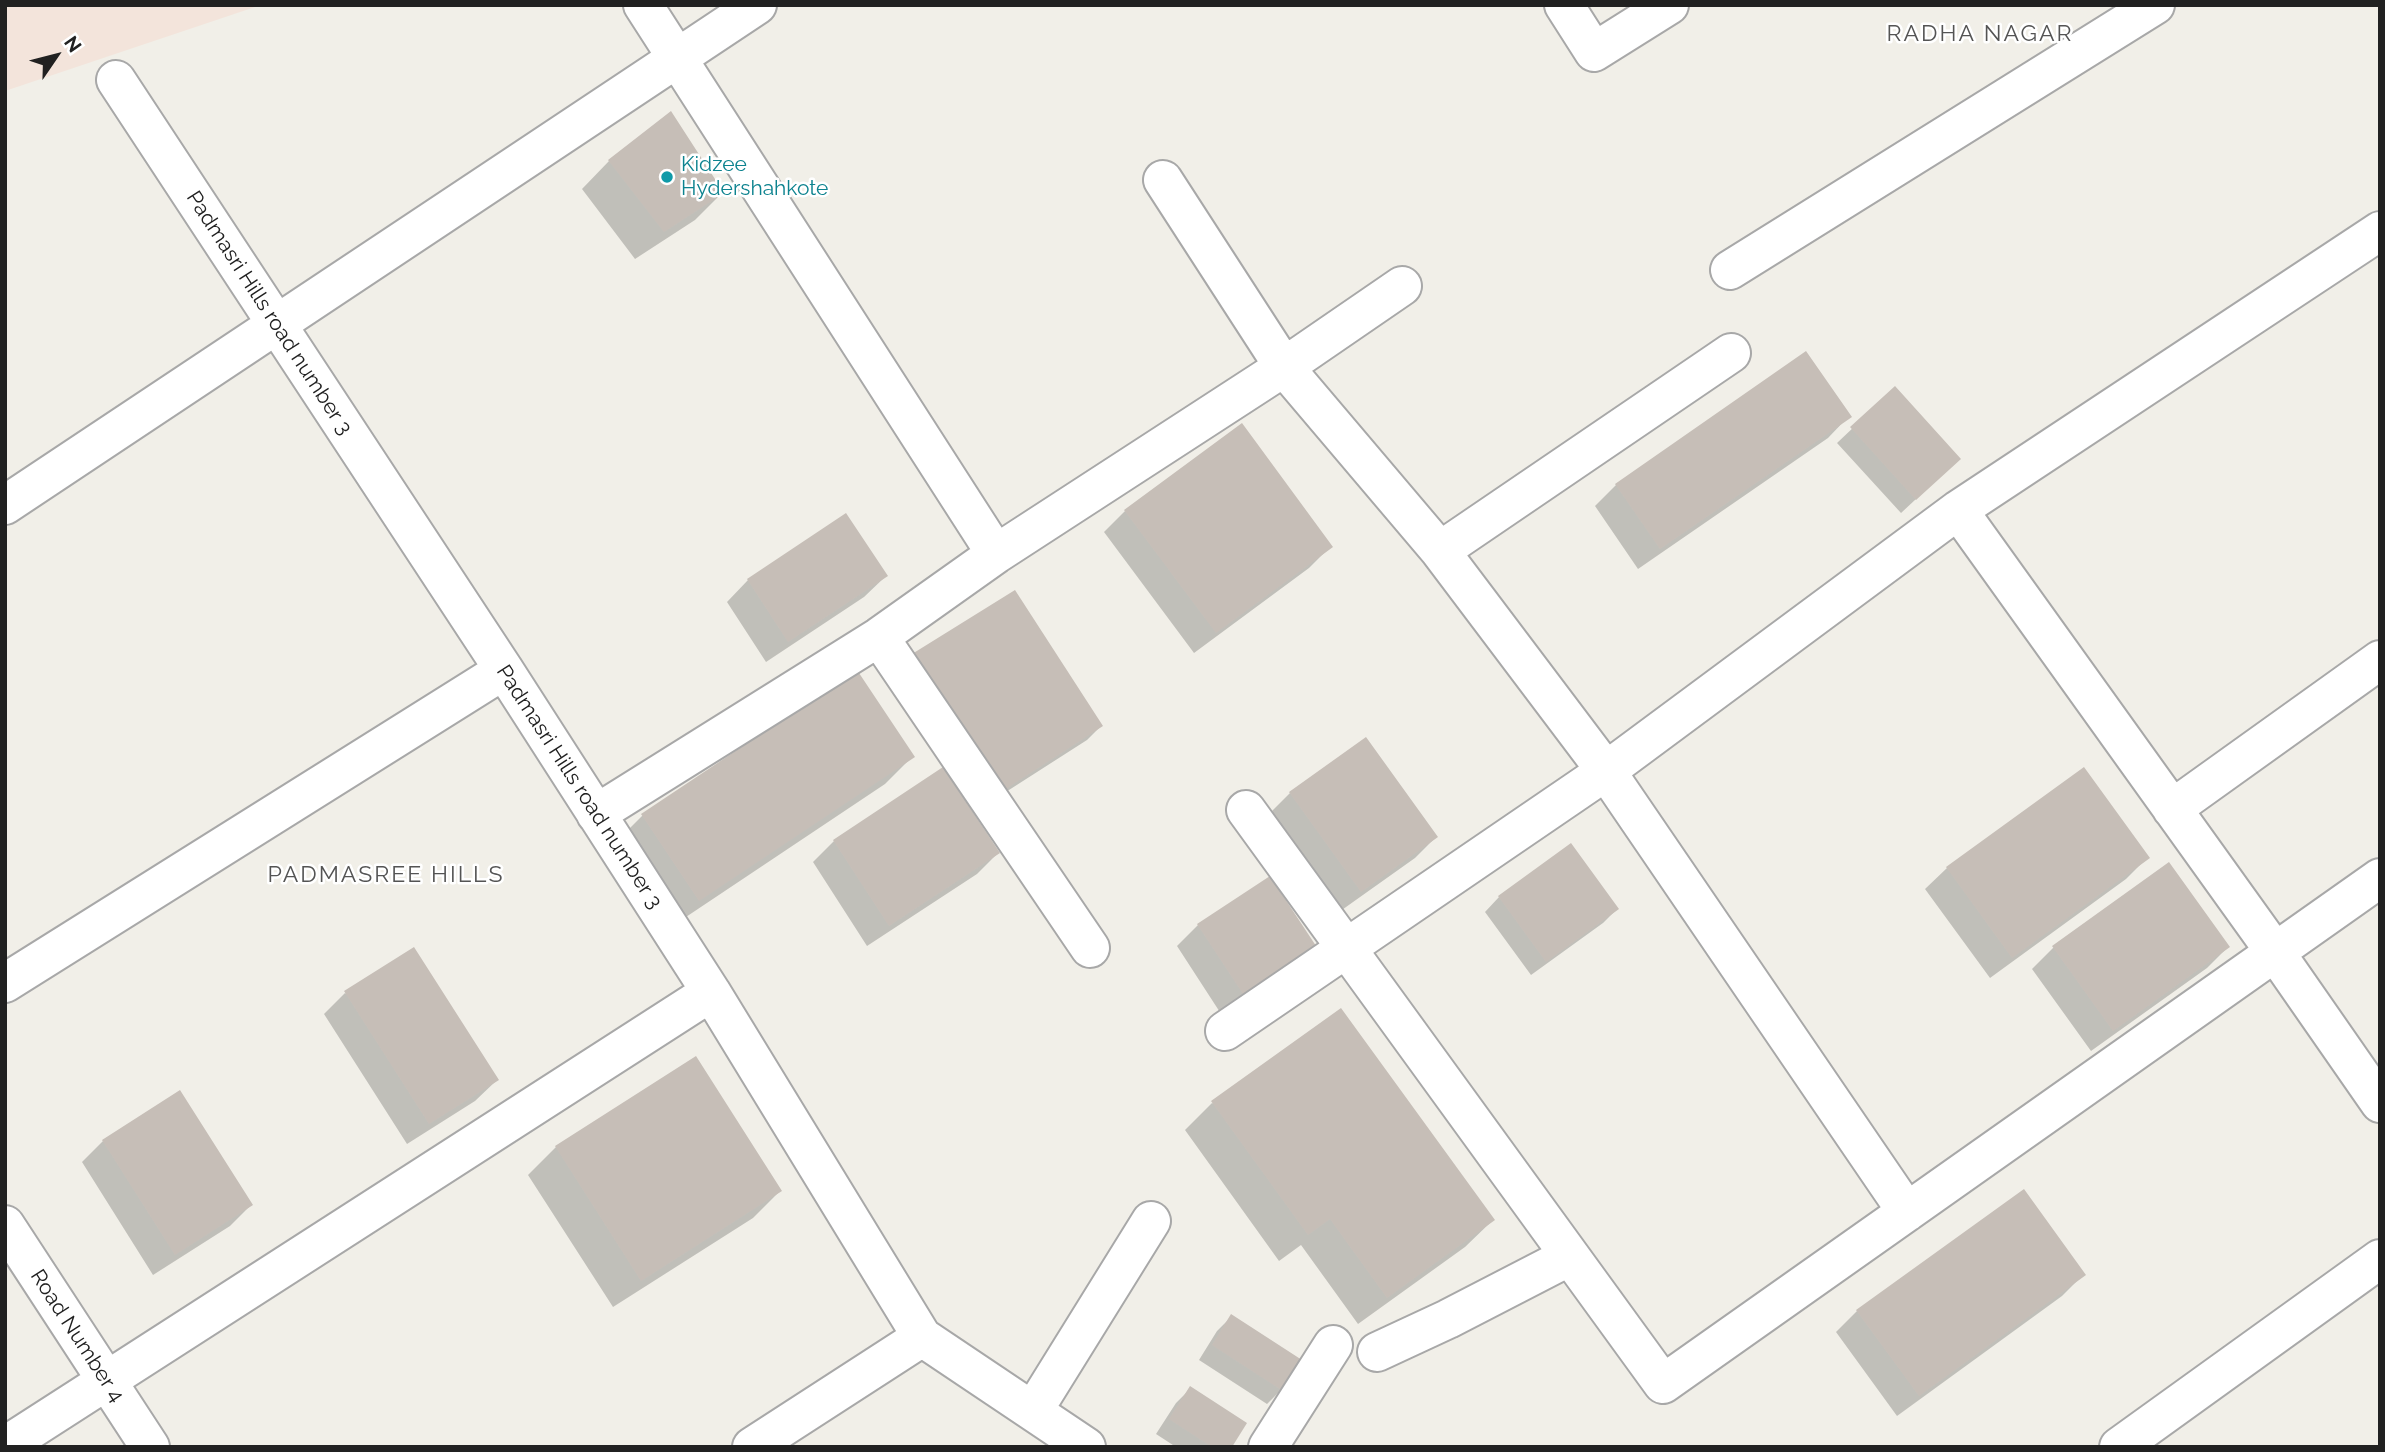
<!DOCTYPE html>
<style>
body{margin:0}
#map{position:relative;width:2385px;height:1452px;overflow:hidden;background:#f1efe8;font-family:Raleway,sans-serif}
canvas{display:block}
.frame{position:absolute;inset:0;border:7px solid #212121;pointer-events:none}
.north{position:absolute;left:21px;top:21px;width:70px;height:70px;-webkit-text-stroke:5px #fff;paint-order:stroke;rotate:55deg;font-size:19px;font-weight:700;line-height:28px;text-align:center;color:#212121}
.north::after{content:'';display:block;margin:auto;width:24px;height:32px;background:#212121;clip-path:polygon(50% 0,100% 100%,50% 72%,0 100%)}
</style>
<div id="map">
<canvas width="2385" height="1452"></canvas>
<div class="frame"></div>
<div class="north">N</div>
</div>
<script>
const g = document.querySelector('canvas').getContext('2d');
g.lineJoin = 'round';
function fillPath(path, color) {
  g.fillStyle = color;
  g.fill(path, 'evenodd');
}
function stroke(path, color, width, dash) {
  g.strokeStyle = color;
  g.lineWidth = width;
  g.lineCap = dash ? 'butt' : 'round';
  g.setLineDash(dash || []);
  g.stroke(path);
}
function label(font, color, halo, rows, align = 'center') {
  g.font = font + ' Raleway,sans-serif';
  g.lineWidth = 5;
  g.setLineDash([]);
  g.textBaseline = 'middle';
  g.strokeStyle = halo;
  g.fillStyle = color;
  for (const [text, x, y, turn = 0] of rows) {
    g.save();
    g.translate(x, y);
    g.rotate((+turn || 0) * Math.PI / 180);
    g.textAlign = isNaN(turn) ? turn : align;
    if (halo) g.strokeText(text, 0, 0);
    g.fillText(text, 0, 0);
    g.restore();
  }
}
const military = new Path2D(`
 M5 5H261L5 91Z`);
const shadow = new Path2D(`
 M609 161 722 193 695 220 635 259 582 189Z
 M1894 389 1944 473 1901 513 1837 443Z
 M1849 416 1828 438 1638 569 1595 506 1616 485Z
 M1125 511 1331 546 1309 568 1194 653 1104 532Z
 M846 516 886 576 864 597 766 662 727 602 748 580Z
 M913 656 1101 726 1087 740 984 806Z
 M912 757 885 784 671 927 615 843 642 816Z
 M2084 769 2147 858 2126 879 1990 978 1925 889 1947 868Z
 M1290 793 1436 837 1415 858 1339 912 1269 814Z
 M834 841 998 853 977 874 867 946 813 862Z
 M1571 845 1617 909 1603 923 1531 975 1485 912 1499 897Z
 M2168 865 2228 947 2207 968 2091 1051 2032 969 2053 948Z
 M1198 925 1318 952 1225 1020 1177 946Z
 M345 993 497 1080 475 1101 407 1144 324 1014Z
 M696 1058 780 1191 753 1218 613 1307 528 1175 556 1147Z
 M1212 1103 1493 1220 1465 1247 1358 1324 1301 1245 1279 1261 1185 1130Z
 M103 1141 251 1205 230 1226 153 1275 82 1162Z
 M2023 1191 2083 1275 2062 1296 1897 1416 1836 1332 1857 1311Z
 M1232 1316 1281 1390 1267 1404 1199 1360 1217 1331Z
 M1190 1389 1230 1447H1176L1156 1434 1176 1403Z`);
const building = new Path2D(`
 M671 111 724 193 664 232 608 160Z
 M1806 351 1852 417 1660 549 1615 484Z
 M1895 386 1961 459 1916 500 1850 427Z
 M1242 423 1333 547 1216 633 1124 510Z
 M846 513 888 576 788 642 747 579Z
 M1015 590 1103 726 998 794 912 654Z
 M857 670 915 757 699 901 641 814Z
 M1366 737 1438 837 1361 892 1289 792Z
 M943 767 1000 853 889 926 833 840Z
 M2084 767 2150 858 2012 958 1946 867Z
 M1571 843 1619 909 1546 962 1498 896Z
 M2169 862 2230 947 2113 1031 2052 946Z
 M1270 876 1320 952 1247 1000 1197 924Z
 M414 947 499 1080 429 1124 344 991Z
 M1341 1008 1495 1220 1387 1298 1330 1219 1308 1235 1211 1101Z
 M696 1056 782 1191 641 1281 555 1146Z
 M180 1090 253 1205 175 1255 102 1140Z
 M2024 1189 2086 1275 1919 1396 1856 1310Z
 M1231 1314 1302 1360 1283 1391 1212 1345Z
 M1190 1386 1247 1423 1232 1447H1212L1169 1419Z`);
const minor = new Path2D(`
 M643 5 996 554
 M1564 5 1594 52 1669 5
 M116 80 504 670 711 992 922 1337 1086 1447
 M1163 180 1284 367 1402 286
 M1730 270 2155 5
 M5 505 757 5
 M1958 510 2275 952 2380 1103
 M1440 551 1731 353
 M879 637 1090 948
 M2172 809 2380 660
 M1246 810 1663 1384 2380 878
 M596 814 879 637 996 554 1284 367 1440 551 1606 771 1907 1212
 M5 983 504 670
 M1225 1031 1606 771 1958 510 2380 231
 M5 1225 150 1447
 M1377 1352 1448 1319 1570 1256
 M1033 1411 1151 1221
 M5 1446 711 992
 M752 1447 922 1337
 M1268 1447 1333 1345
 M2119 1447 2380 1259`);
const markers = [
 [667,177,7,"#0f9aa8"]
];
const cultureNames = [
 ["Kidzee",681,165],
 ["Hydershahkote",681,189]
];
const streetNames = [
 ["Padmasri Hills road number 3",269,313,57],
 ["Padmasri Hills road number 3",579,787,57],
 ["Road Number 4",77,1336,57]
];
const neighbourhoodNames = [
 ["RADHA NAGAR",1980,34],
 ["PADMASREE HILLS",386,875]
];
fillPath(military, '#f3e4db');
fillPath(shadow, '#0003');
fillPath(building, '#c6beb7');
stroke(minor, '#a8a8a8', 42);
stroke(minor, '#fff', 38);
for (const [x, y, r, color] of markers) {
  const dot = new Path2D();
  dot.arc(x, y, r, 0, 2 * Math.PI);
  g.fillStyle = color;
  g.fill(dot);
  stroke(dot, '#fff', 2.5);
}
label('21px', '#0d838f', '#fff', cultureNames, 'left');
label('21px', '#212121', '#fff', streetNames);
g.letterSpacing = '2px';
label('23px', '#545454', '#fff', neighbourhoodNames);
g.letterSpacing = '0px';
</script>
